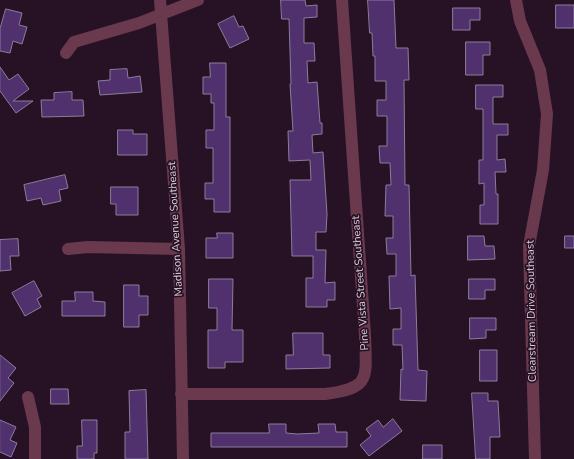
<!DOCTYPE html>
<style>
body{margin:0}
canvas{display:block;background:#271225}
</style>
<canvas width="574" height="459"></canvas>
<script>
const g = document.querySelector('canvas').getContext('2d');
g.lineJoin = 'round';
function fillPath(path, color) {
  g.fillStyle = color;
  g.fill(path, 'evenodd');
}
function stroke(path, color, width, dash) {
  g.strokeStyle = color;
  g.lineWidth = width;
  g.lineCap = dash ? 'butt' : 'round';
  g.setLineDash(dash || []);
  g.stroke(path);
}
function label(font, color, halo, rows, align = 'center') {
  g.font = font + ' "Nunito Sans",sans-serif';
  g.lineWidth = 3.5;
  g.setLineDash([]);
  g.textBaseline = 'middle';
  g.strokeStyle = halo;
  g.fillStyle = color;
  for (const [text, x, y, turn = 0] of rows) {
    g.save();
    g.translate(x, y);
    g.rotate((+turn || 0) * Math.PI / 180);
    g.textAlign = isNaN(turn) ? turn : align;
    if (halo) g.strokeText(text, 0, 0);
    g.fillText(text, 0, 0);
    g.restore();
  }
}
const building = new Path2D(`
 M281 0H305L306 6 317 5V17L304 18V43H314L315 61H307L308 83 317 82 320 123H322V134L312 135 313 153 323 152 327 214 326 232H316V250H326L325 283 335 282V300H327V307H306V278H313V256H292L290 180H311L310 160 289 161 288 131H293L290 84H291L289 19H282Z
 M368 0H394L396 48H408L409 80H404L405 185H409L411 276 415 275 418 370 427 371 426 401 400 400 401 369 403 370 402 345H393V329H401V308L390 309 389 276H396V254H387L386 238H393V216H385L386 185H391L390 163H380L379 146H387V116H377V100H386V81H375V56H373L372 33H370Z
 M556 5H574V28H556Z
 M453 8H480V20H470V30H453Z
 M6 9 22 13 19 25 27 27 22 44 13 41 10 53 0 51V29Z
 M234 16 239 27 243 26 249 39 230 48 218 24Z
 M466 42H490V55H483V75H466Z
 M210 63H226V117H230V212H214V199H205V183H213V148H206V130H214V103H211V94H203V77H210Z
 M0 67 9 80 18 74 29 89 13 101H33L16 113 0 91Z
 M127 69 128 78 140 76 142 92 100 95 98 81 110 80V70Z
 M476 85H503V97H493V124H508V135H497V160L505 159 506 172H495L496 194H498V224H480V205H484V183L479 184V160H483V109H476Z
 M72 92V100H83L84 116 42 117 41 100H54V93Z
 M118 130H133V134H147V155H118Z
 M65 175 68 188 59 190 61 201 43 205 41 198 27 201 24 185Z
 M111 187H138V215H116V204H111Z
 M217 233H233V258H206V238H217Z
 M468 236H484L485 246H494L495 259 468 260Z
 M565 236H574V248H565Z
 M18 239 19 256H10L11 270 0 271V240Z
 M209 279H233L232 330H243V362H225V368H208V330H217V308H209Z
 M469 279H495V290H485V299H469Z
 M34 281 42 296 37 299 41 307 25 316 12 293Z
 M124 285H139V296H148V315H139V327H124Z
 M75 292H93V301L105 302V316H62V301H75Z
 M470 318H496V330H486V338L470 339Z
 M293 333H323V355H330V368L286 369V355H293Z
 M480 350H497V381H480Z
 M0 355 16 368 8 378 14 383 0 401Z
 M51 389H68L69 404H51Z
 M146 390 148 459H125V432H130L129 391Z
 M472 393H488V401H498L500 437H490V459H476Z
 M393 419 402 431 369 456 360 445 371 436 366 429 378 420 383 427Z
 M0 420 16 427 10 440 17 443 11 457 0 452Z
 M82 420H97V453H94V459H77V446H82Z
 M269 424H286V433L297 434 319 433 318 424H335L336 432H347V447H211V433H269Z
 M423 445H442V459H423Z`);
const minor = new Path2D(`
 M160 0 179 249 183 459
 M516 0 520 21 540 70 547 114 543 170 529 246 535 459
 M66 53 74 42 139 23 198 0
 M68 249 88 247 179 249
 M181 394H325C372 388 366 378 365 335L342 0
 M28 397 35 427V459`);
const streetNames = [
 ["Madison Avenue Southeast",176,229,-93],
 ["Pine Vista Street Southeast",361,283,-94],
 ["Clearstream Drive Southeast",532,311,-91]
];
fillPath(building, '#51316d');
stroke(building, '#8b7d9b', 1);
stroke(minor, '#6a394d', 12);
label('11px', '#dccdd9', '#271225', streetNames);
</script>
